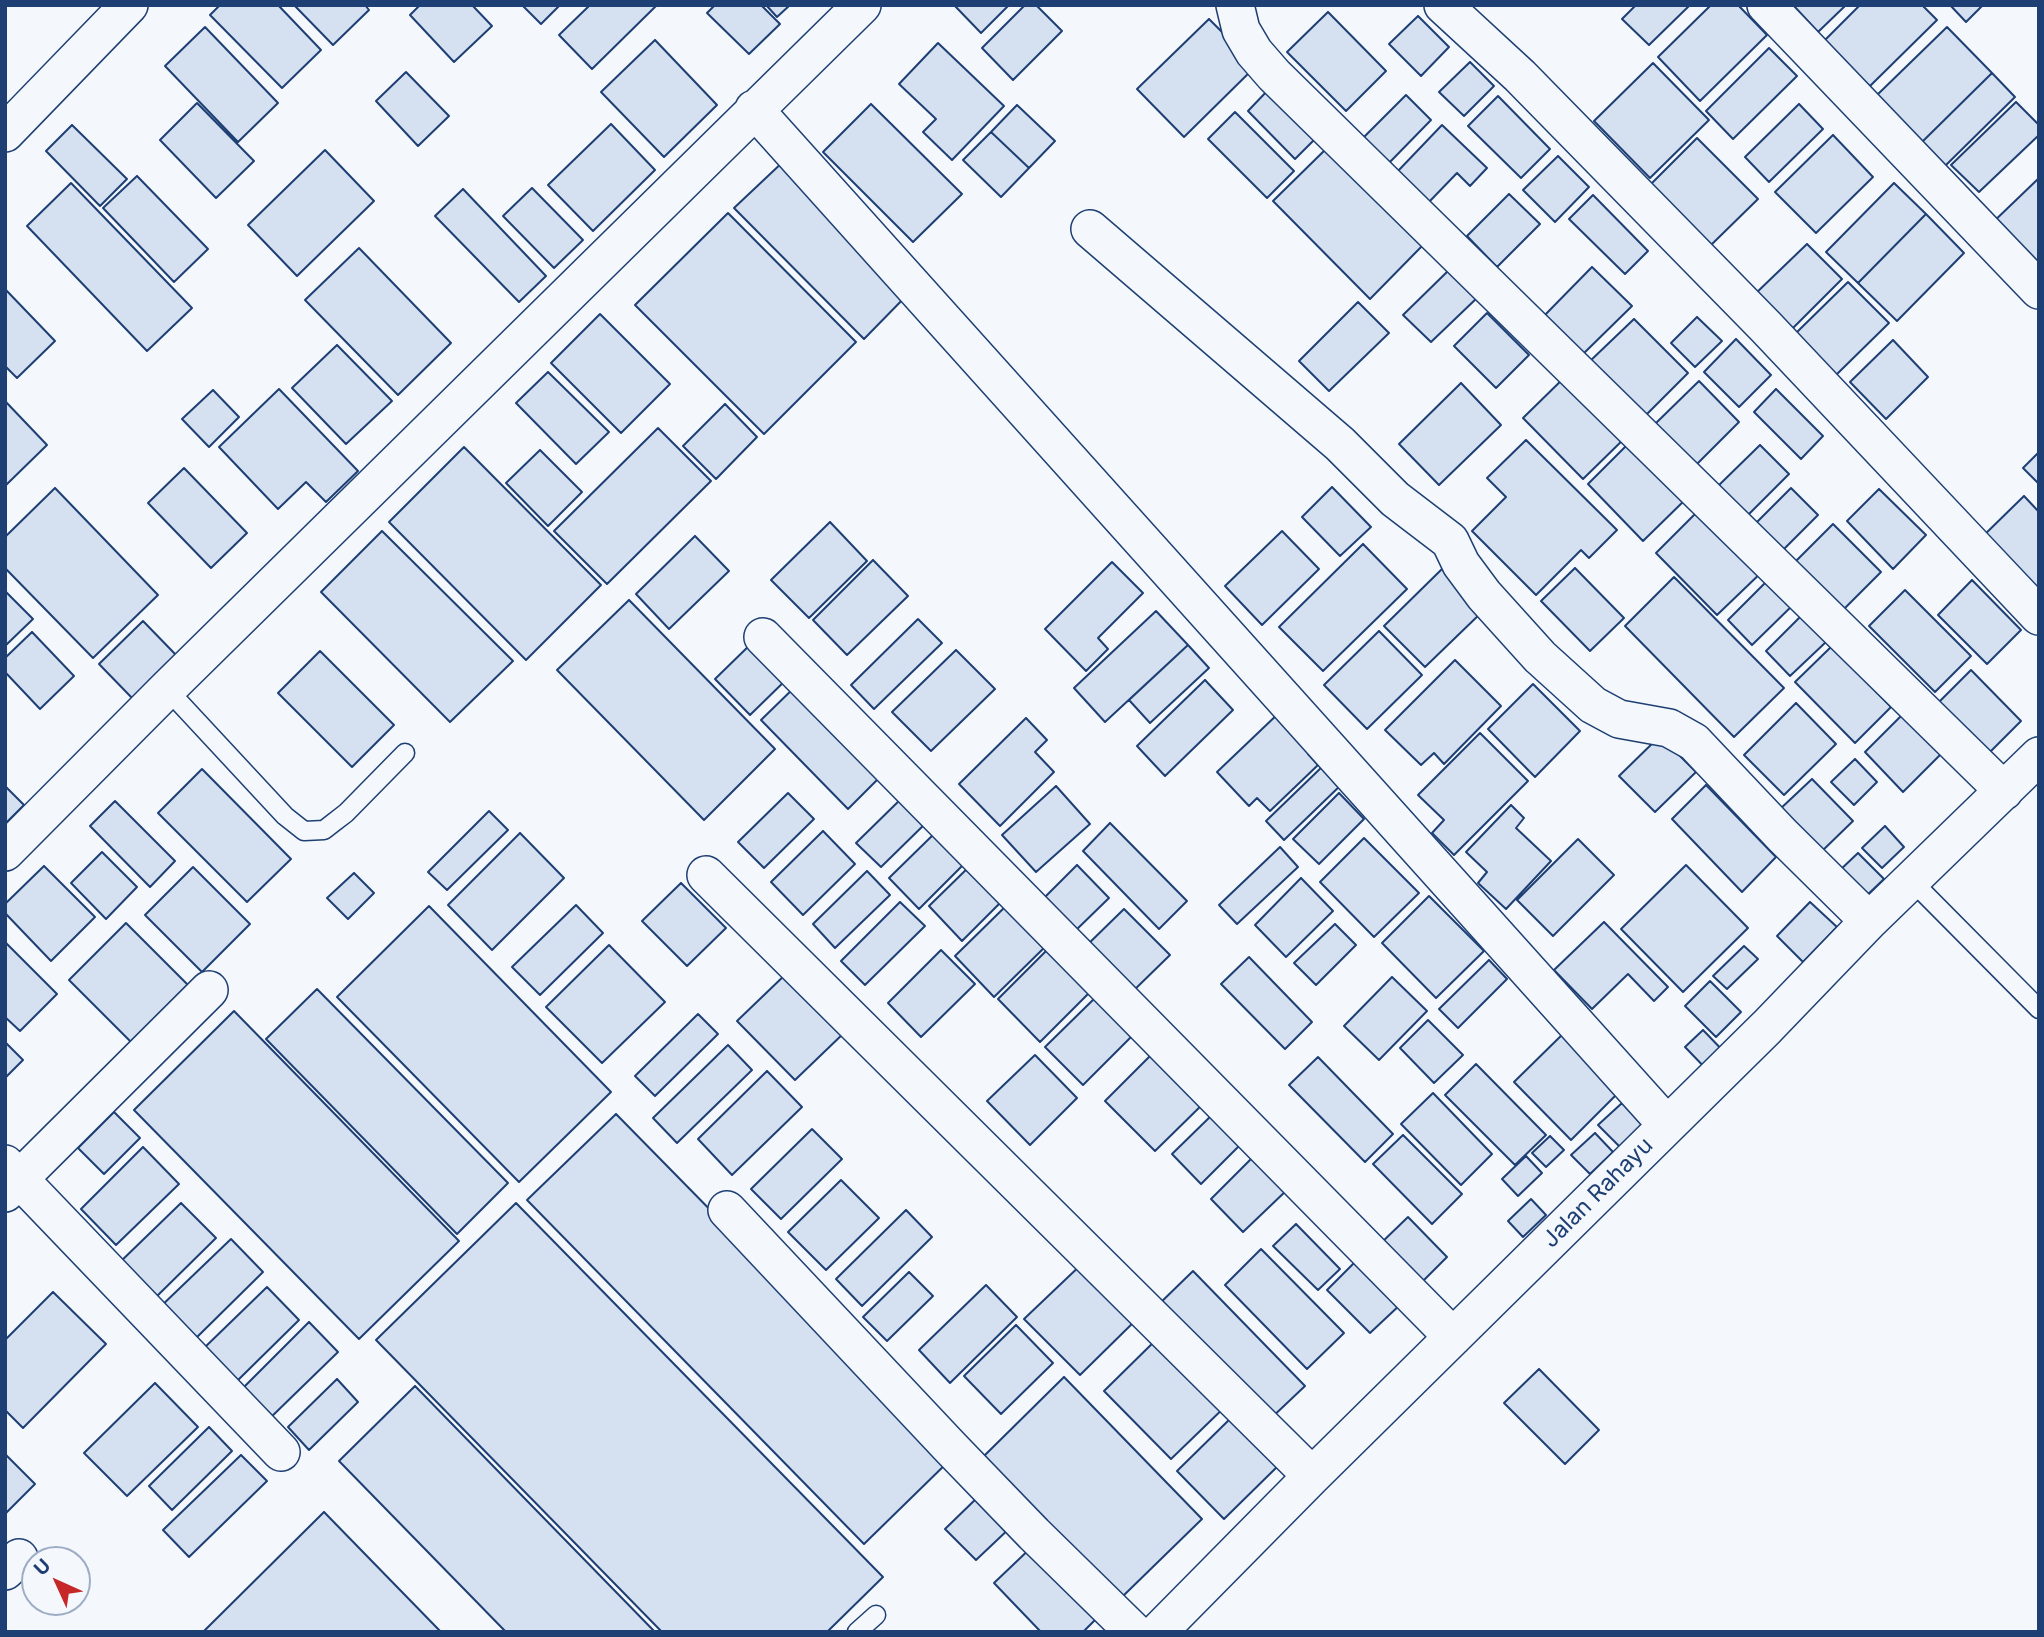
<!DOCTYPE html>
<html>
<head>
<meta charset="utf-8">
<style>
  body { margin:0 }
  #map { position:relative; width:2044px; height:1637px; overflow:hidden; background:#f4f7fb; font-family:Inter,sans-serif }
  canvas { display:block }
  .frame { position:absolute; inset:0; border:7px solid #1d3f73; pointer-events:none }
  .north { position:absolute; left:21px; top:1546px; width:70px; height:70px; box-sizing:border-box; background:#f4f7fb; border:2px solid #9eadc5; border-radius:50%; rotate:315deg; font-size:19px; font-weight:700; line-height:28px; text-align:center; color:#1d3f73 }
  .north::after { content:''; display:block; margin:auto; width:24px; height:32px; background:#c62828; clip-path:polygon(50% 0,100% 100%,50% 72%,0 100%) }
</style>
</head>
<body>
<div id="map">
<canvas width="2044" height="1637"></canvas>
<div class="frame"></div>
<div class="north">U</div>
</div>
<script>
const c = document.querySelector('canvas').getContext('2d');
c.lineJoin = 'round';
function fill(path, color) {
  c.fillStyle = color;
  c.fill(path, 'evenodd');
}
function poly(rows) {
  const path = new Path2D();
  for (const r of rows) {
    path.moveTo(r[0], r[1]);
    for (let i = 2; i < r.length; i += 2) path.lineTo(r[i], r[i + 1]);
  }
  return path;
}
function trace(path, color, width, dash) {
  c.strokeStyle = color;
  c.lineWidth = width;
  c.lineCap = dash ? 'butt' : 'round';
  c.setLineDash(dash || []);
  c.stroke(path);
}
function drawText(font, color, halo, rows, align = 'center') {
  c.font = font + ' Inter,sans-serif';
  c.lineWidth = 5;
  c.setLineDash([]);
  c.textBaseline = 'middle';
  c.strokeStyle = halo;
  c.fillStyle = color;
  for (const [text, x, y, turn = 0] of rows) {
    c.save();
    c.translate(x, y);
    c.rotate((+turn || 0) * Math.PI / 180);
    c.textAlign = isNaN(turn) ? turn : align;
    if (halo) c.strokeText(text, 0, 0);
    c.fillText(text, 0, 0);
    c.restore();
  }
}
const building = poly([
  [220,5,278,5,321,50,282,88,210,15,220,5],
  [294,5,365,5,369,10,333,45,294,5],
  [420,5,472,5,492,26,454,62,410,15,420,5],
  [522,5,560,5,541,24,522,5],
  [590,5,657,5,592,69,559,35,590,5],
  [715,5,761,5,780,24,749,54,707,13,715,5],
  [766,5,790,5,777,17,766,5],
  [954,5,1009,5,981,33,954,5],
  [1025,5,1036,5,1062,31,1013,80,982,48,1025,5],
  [1636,5,1690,5,1649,45,1622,19,1636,5],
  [1711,5,1738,5,1767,35,1700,101,1658,57,1711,5],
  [1793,5,1846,5,1818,32,1793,5],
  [1860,5,1922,5,1937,20,1869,87,1824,41,1860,5],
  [1950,5,1983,5,1966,22,1950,5],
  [1328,12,1386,71,1346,111,1287,52,1328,12],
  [1418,16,1449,47,1421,76,1389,44,1418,16],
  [1209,19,1256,66,1184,137,1137,89,1209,19],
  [205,27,278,103,238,142,165,66,205,27],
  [1947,27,1992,73,1921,143,1875,97,1947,27],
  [655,40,717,105,664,157,601,92,655,40],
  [938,43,1004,106,952,160,923,132,936,119,899,84,938,43],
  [1769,48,1797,76,1733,139,1706,111,1769,48],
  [1470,62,1494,86,1464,116,1439,92,1470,62],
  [1653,63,1709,120,1650,178,1594,121,1653,63],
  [406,72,449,116,418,146,376,101,406,72],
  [1992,73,2015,97,1944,167,1921,143,1992,73],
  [1269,89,1317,137,1295,159,1248,111,1269,89],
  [1406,95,1431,120,1388,164,1363,138,1406,95],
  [1498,96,1550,149,1521,178,1468,126,1498,96],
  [2016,102,2039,125,2039,135,1979,192,1951,165,2016,102],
  [197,103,254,161,216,198,160,140,197,103],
  [871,104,962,194,913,242,823,152,871,104],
  [1799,104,1823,129,1769,182,1745,157,1799,104],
  [1017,105,1055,141,1029,168,991,132,1017,105],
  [1235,112,1294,171,1267,198,1208,139,1235,112],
  [611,124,655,170,593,231,548,185,611,124],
  [72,125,127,179,100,206,46,151,72,125],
  [1442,125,1487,168,1470,186,1457,173,1429,202,1398,171,1442,125],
  [991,132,1029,168,1001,197,963,160,991,132],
  [1833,135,1873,177,1816,233,1775,192,1833,135],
  [1697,138,1758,199,1710,246,1650,185,1697,138],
  [1328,147,1424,244,1370,299,1273,201,1328,147],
  [325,150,374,201,297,276,248,225,325,150],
  [1558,156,1589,187,1555,222,1523,190,1558,156],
  [786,159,911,291,864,339,734,208,786,159],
  [137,176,208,249,174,282,103,208,137,176],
  [2039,178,2039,262,2031,270,1988,227,2039,178],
  [71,183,192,308,147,351,27,226,71,183],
  [1894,183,1926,214,1858,283,1826,252,1894,183],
  [532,188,583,240,554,268,503,216,532,188],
  [463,189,546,276,519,302,435,216,463,189],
  [1509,194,1540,224,1497,267,1467,236,1509,194],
  [1593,195,1648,251,1625,274,1569,219,1593,195],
  [728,213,856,342,764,434,635,305,728,213],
  [1926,214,1964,253,1897,321,1858,283,1926,214],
  [1807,244,1842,279,1789,332,1753,296,1807,244],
  [359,248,451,343,398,395,305,300,359,248],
  [1592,267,1632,306,1580,357,1541,319,1592,267],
  [1450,269,1478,297,1431,342,1403,315,1450,269],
  [1848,282,1889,323,1836,375,1795,334,1848,282],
  [5,289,55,341,17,378,5,366,5,289],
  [1358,302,1389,333,1329,391,1299,361,1358,302],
  [1487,313,1529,355,1496,388,1454,346,1487,313],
  [600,314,670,384,621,433,551,363,600,314],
  [1697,317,1722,341,1695,367,1671,343,1697,317],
  [1634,319,1688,373,1643,418,1588,363,1634,319],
  [1736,339,1771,375,1739,407,1704,372,1736,339],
  [1893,340,1928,377,1886,419,1850,382,1893,340],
  [337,345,392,401,346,444,292,388,337,345],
  [548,372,609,432,576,464,516,403,548,372],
  [1570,372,1630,433,1583,479,1523,418,1570,372],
  [1699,381,1739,422,1696,465,1655,424,1699,381],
  [1461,383,1501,425,1439,485,1399,444,1461,383],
  [279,389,358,471,326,502,306,482,278,509,219,447,279,389],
  [1776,389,1823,436,1801,459,1754,412,1776,389],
  [213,390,239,417,209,447,182,419,213,390],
  [5,401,47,445,5,486,5,401],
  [725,404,757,437,716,479,683,446,725,404],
  [658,428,711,481,607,584,554,531,658,428],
  [1633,439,1689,496,1643,541,1588,484,1633,439],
  [1526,440,1617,530,1589,558,1581,550,1536,595,1472,531,1506,497,1487,478,1526,440],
  [1760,445,1789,474,1745,518,1716,488,1760,445],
  [464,447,601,585,526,660,389,522,464,447],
  [540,450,582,492,548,526,506,483,540,450],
  [2039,452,2039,484,2023,468,2039,452],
  [184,468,247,533,211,568,148,503,184,468],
  [1332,487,1371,527,1340,556,1302,517,1332,487],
  [55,488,158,595,93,658,5,568,5,537,55,488],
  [1791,488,1818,515,1782,551,1755,524,1791,488],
  [1879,489,1926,535,1893,569,1847,521,1879,489],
  [2024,496,2039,512,2039,605,1977,542,2024,496],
  [1704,505,1766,568,1717,615,1656,553,1704,505],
  [830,522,867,561,809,618,771,580,830,522],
  [1833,524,1881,572,1842,611,1794,563,1833,524],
  [382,531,513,661,450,722,321,592,382,531],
  [1282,531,1319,569,1262,625,1225,586,1282,531],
  [695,536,729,571,669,629,636,594,695,536],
  [1363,544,1407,589,1323,671,1279,627,1363,544],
  [873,560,908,596,847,655,813,620,873,560],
  [1112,562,1143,593,1098,638,1108,649,1086,671,1045,629,1112,562],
  [1575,568,1624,618,1590,651,1541,601,1575,568],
  [1442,569,1483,611,1425,667,1384,626,1442,569],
  [1772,576,1797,601,1752,645,1728,620,1772,576],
  [1674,577,1784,688,1734,737,1625,626,1674,577],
  [1972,580,2021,630,1987,664,1938,615,1972,580],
  [1905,590,1971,656,1935,692,1869,626,1905,590],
  [5,591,33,619,5,646,5,591],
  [629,600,775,749,704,820,557,670,629,600],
  [1156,611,1188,645,1105,722,1074,688,1156,611],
  [1802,615,1827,641,1790,676,1766,651,1802,615],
  [918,619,942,643,874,709,851,685,918,619],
  [143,621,177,656,133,699,99,664,143,621],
  [1379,631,1422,675,1367,729,1324,685,1379,631],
  [32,632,74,676,40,709,5,672,5,658,32,632],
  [756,639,791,675,750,715,715,679,756,639],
  [1188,645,1209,668,1150,723,1129,700,1188,645],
  [1832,646,1891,707,1855,743,1795,682,1832,646],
  [956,650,995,689,931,751,892,712,956,650],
  [320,651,394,725,352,767,278,693,320,651],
  [1455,660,1501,706,1444,764,1434,753,1421,765,1385,730,1455,660],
  [1971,670,2021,721,1983,759,1932,709,1971,670],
  [1205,680,1233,710,1165,776,1137,746,1205,680],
  [800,682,887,770,848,809,761,720,800,682],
  [1533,684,1580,731,1535,777,1488,729,1533,684],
  [1796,703,1836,744,1784,795,1744,755,1796,703],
  [1282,710,1316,746,1308,754,1318,765,1270,811,1257,798,1249,806,1217,772,1282,710],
  [1903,714,1941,754,1903,792,1865,752,1903,714],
  [1026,718,1047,740,1035,752,1054,772,1000,826,959,784,1026,718],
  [1480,733,1528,781,1454,855,1432,833,1444,820,1418,795,1480,733],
  [1660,736,1696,772,1655,812,1619,776,1660,736],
  [1855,759,1877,782,1854,805,1831,782,1855,759],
  [1325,764,1343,783,1284,840,1266,821,1325,764],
  [202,769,291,859,247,902,158,813,202,769],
  [1812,779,1853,821,1819,854,1778,811,1812,779],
  [1706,785,1776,857,1742,892,1672,819,1706,785],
  [5,786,24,805,5,824,5,786],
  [1056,786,1090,824,1036,872,1002,835,1056,786],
  [788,793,814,819,764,868,738,842,788,793],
  [1339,793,1364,819,1319,864,1293,839,1339,793],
  [905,795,929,820,881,867,856,843,905,795],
  [115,801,175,861,150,887,90,826,115,801],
  [1511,805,1524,818,1516,828,1551,861,1506,909,1478,883,1487,872,1466,852,1511,805],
  [489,811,508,830,447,890,428,872,489,811],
  [1110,823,1187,901,1159,929,1083,851,1110,823],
  [1885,826,1904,847,1882,868,1862,848,1885,826],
  [823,831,855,864,803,915,771,882,823,831],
  [937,831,966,862,919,909,889,878,937,831],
  [520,833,564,878,492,950,448,905,520,833],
  [1364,838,1419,893,1374,937,1320,882,1364,838],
  [1578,839,1614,875,1553,936,1517,900,1578,839],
  [1280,847,1298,867,1237,924,1219,905,1280,847],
  [102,852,137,887,106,919,71,883,102,852],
  [1858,853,1884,879,1863,899,1838,872,1858,853],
  [974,862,1007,896,962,941,929,906,974,862],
  [1077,865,1109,898,1073,933,1041,901,1077,865],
  [1686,865,1748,928,1683,992,1621,929,1686,865],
  [44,866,95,917,51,961,5,913,5,904,44,866],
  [193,867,250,924,202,972,145,915,193,867],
  [867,871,890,895,835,948,813,924,867,871],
  [354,873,374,893,348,919,327,898,354,873],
  [1301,878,1333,911,1286,957,1255,925,1301,878],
  [681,883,726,928,687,966,642,921,681,883],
  [1429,896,1484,951,1436,998,1382,943,1429,896],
  [900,902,925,926,865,985,841,961,900,902],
  [1810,902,1837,927,1803,962,1777,936,1810,902],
  [1009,903,1049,943,994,997,955,956,1009,903],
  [576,905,603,933,540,995,512,967,576,905],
  [429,906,611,1092,519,1182,337,997,429,906],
  [1124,909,1170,955,1128,996,1082,950,1124,909],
  [1604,922,1668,987,1654,1001,1628,974,1592,1009,1554,970,1604,922],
  [126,923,188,985,131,1042,69,980,126,923],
  [1335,924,1356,945,1316,985,1294,963,1335,924],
  [5,942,57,994,20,1031,5,1017,5,942],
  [609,945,665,1002,602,1063,546,1007,609,945],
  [1051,946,1093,989,1040,1042,998,999,1051,946],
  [1744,946,1758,959,1727,989,1713,976,1744,946],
  [941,950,975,984,921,1037,888,1003,941,950],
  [1249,957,1312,1022,1285,1049,1221,984,1249,957],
  [1489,960,1507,979,1458,1028,1439,1009,1489,960],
  [788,972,846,1031,795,1080,737,1021,788,972],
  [1392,977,1427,1011,1379,1060,1344,1026,1392,977],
  [1710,981,1741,1012,1716,1037,1685,1006,1710,981],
  [317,989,508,1183,457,1234,266,1039,317,989],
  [1097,996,1134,1034,1083,1085,1045,1047,1097,996],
  [234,1011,459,1241,359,1339,134,1110,234,1011],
  [698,1014,718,1034,655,1096,635,1076,698,1014],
  [1428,1020,1463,1055,1434,1083,1400,1048,1428,1020],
  [1570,1027,1627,1084,1571,1140,1514,1082,1570,1027],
  [1703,1030,1729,1057,1711,1074,1685,1047,1703,1030],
  [5,1042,23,1060,5,1078,5,1042],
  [728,1045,752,1070,677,1143,653,1118,728,1045],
  [1159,1047,1209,1098,1155,1151,1105,1101,1159,1047],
  [1035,1055,1077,1098,1030,1145,987,1101,1035,1055],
  [1318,1057,1393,1134,1365,1162,1289,1085,1318,1057],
  [1476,1064,1546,1135,1515,1165,1445,1095,1476,1064],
  [767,1071,802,1107,732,1175,698,1139,767,1071],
  [1433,1093,1492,1154,1461,1185,1401,1124,1433,1093],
  [1622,1103,1647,1130,1624,1151,1598,1125,1622,1103],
  [114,1112,140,1138,104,1174,78,1148,114,1112],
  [1215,1112,1244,1141,1201,1184,1172,1154,1215,1112],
  [616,1114,953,1457,864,1544,527,1200,616,1114],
  [812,1129,842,1159,781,1219,751,1189,812,1129],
  [1595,1133,1613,1152,1590,1174,1571,1155,1595,1133],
  [1403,1135,1462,1194,1432,1224,1373,1164,1403,1135],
  [1550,1136,1564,1150,1546,1167,1532,1153,1550,1136],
  [143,1147,179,1184,116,1245,81,1209,143,1147],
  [1256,1154,1289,1188,1243,1232,1211,1199,1256,1154],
  [1526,1156,1542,1173,1518,1196,1502,1179,1526,1156],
  [841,1180,879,1218,826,1270,788,1232,841,1180],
  [1531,1199,1546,1215,1523,1237,1508,1221,1531,1199],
  [181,1203,216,1238,152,1301,117,1265,181,1203],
  [516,1203,883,1577,827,1632,662,1632,376,1340,516,1203],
  [906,1210,932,1237,862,1306,836,1279,906,1210],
  [1408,1217,1447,1257,1419,1285,1379,1245,1408,1217],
  [1296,1224,1340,1269,1318,1290,1273,1246,1296,1224],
  [231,1239,263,1272,190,1344,157,1310,231,1239],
  [1261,1249,1344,1333,1307,1369,1225,1285,1261,1249],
  [1358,1259,1402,1303,1370,1333,1327,1290,1358,1259],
  [1086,1260,1140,1316,1080,1375,1024,1319,1086,1260],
  [1193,1271,1305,1386,1267,1422,1155,1308,1193,1271],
  [909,1272,933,1296,887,1341,863,1317,909,1272],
  [986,1285,1017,1317,950,1383,919,1350,986,1285],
  [267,1287,299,1320,234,1384,202,1350,267,1287],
  [53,1292,106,1344,23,1428,5,1410,5,1340,53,1292],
  [309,1322,338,1352,266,1422,238,1393,309,1322],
  [1016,1325,1053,1363,1001,1414,964,1376,1016,1325],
  [1165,1331,1232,1400,1171,1459,1104,1391,1165,1331],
  [1539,1369,1599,1430,1565,1464,1504,1403,1539,1369],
  [1064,1377,1202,1519,1121,1598,983,1457,1064,1377],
  [337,1379,358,1402,309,1450,288,1427,337,1379],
  [155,1383,198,1427,127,1496,84,1453,155,1383],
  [415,1386,655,1632,506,1632,339,1461,415,1386],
  [1234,1415,1281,1463,1224,1519,1177,1471,1234,1415],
  [209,1427,232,1451,172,1510,149,1486,209,1427],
  [5,1454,35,1484,5,1514,5,1454],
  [241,1455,267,1481,189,1557,163,1530,241,1455],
  [981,1494,1013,1525,976,1560,945,1529,981,1494],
  [324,1512,441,1632,203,1632,324,1512],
  [1037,1542,1100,1615,1083,1632,1041,1632,994,1583,1037,1542]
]);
fill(building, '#d5e0f0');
trace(building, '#1d3f73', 2);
const lane = poly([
  [167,689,285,816,304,831,324,830,333,823,346,813,405,753],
  [1912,881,2039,1009],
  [857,1632,876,1615]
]);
const street = poly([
  [1235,5,1241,30,1254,52,1274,75,2004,791],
  [1443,5,1520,76,1766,327,2039,616],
  [1766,5,2039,290],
  [754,109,1667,1125],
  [5,133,129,5],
  [1090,229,1340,444,1395,499,1450,541,1461,564,1484,595,1540,657,1593,705,1619,719,1669,728,1694,742,1782,835,1869,921],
  [763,637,1453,1337],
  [5,852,167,689,862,5],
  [706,875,1312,1476],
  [5,1164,281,1452],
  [5,1193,209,990],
  [727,1210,950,1447,1034,1534,1134,1632],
  [5,1571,19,1558],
  [1158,1632,1312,1476,1767,1027,1869,921,2039,756]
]);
trace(lane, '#1d3f73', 21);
trace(street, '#1d3f73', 40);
trace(lane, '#f4f7fb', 18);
trace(street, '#f4f7fb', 37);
drawText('23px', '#1d3f73', '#f4f7fb', [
  ["Jalan Rahayu",1598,1193,-45]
]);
</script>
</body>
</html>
